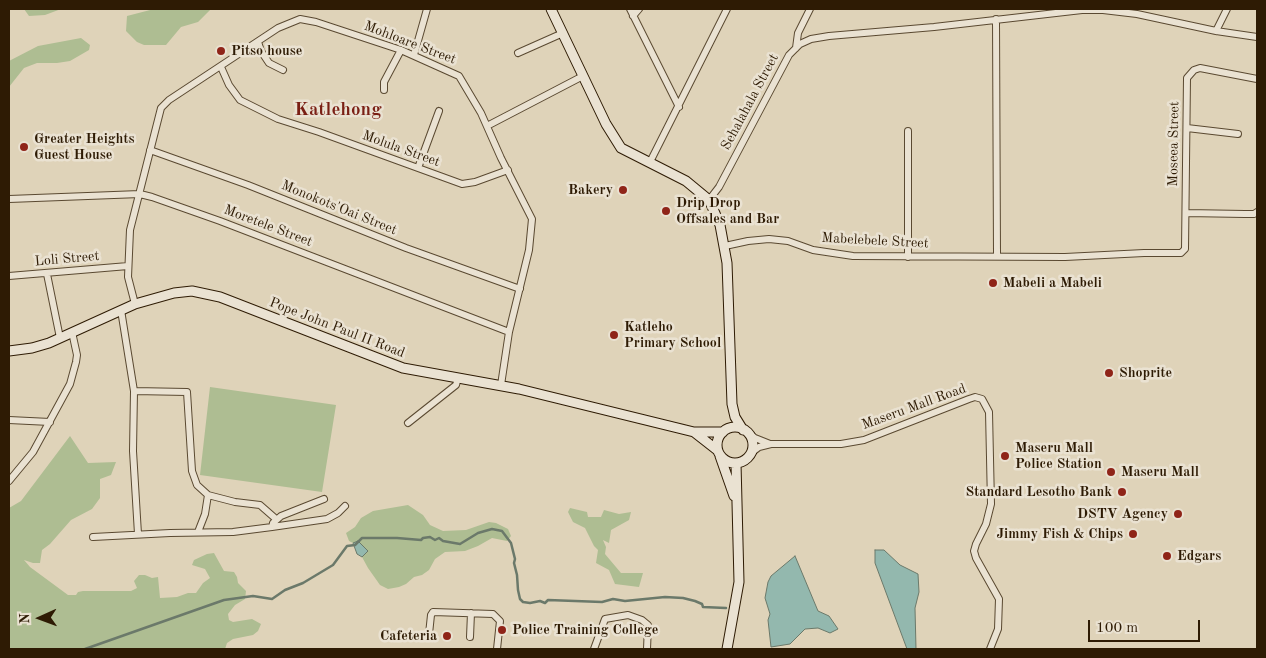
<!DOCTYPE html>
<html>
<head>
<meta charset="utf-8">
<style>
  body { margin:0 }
  #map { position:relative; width:1266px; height:658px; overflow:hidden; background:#dfd3b9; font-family:"Old Standard TT",serif }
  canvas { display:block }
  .frame { position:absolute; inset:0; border:10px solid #2e1b04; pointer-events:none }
  .north { position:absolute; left:15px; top:593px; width:50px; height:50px; -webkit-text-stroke:4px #eae2d2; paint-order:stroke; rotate:268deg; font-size:14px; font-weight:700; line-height:20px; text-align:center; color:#2e1b04 }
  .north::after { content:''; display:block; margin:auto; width:18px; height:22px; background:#2e1b04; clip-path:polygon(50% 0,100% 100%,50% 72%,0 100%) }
  .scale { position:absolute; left:1088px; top:620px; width:112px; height:22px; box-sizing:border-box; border:2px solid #2e1b04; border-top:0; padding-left:6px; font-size:15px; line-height:18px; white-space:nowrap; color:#2e1b04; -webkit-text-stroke:4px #eae2d2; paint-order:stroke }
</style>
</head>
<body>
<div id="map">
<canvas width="1266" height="658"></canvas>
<div class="frame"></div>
<div class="north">N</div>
<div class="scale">100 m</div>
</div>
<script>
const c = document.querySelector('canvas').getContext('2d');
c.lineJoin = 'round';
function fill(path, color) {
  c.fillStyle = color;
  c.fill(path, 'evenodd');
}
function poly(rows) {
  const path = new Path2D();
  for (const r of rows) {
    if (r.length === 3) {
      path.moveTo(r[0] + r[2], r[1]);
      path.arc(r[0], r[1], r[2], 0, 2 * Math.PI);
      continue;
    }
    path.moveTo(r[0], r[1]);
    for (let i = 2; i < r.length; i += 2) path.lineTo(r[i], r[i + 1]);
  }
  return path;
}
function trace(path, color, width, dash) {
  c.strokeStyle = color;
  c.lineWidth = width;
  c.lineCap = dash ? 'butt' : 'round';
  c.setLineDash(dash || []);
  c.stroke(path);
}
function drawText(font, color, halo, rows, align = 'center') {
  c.font = font + ' "Old Standard TT",serif';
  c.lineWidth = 5;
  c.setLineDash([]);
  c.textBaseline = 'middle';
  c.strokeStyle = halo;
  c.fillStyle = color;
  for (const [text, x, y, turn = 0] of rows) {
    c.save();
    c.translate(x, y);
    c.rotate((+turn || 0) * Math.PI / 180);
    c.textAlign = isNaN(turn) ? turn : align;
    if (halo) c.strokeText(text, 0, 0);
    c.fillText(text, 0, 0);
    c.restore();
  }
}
fill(poly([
  [24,9,61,9,45,15,29,16],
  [154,9,211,9,198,22,181,27,166,45,144,45,137,42,126,31,127,16],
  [81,38,90,45,89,50,70,61,57,63,37,63,24,68,9,87,9,61,38,46],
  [210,387,336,405,322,492,200,475],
  [70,436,88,463,116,462,111,475,100,479,100,498,92,509,71,520,50,544,42,550,40,563,33,563,24,560,30,567,68,595,76,595,78,592,83,591,131,591,137,588,134,581,139,575,145,575,152,578,158,577,160,598,177,597,188,593,196,593,203,583,210,578,205,569,192,565,194,560,207,554,214,553,224,571,234,572,237,577,238,583,246,591,245,599,235,605,228,614,229,620,233,622,252,619,261,624,258,631,253,635,233,639,227,643,225,649,9,649,9,508,21,501],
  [408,505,423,515,430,525,443,531,466,530,489,522,496,523,508,529,511,536,507,541,492,538,478,546,465,551,445,552,435,559,429,570,422,575,414,577,406,584,399,587,388,589,380,585,368,568,362,557,367,551,358,541,353,543,349,541,346,533,355,527,361,518,373,511],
  [570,508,587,512,588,517,601,517,604,510,619,514,631,512,629,520,611,530,609,543,603,540,606,547,605,554,621,573,643,573,639,587,615,584,609,570,596,563,598,550,594,546,585,528,573,522,568,512]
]), '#aebd92');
const water = poly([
  [358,541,368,551,362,557,357,554,353,543,358,541],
  [875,550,884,550,900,565,918,574,919,592,915,608,916,649,907,649,875,563,875,550],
  [795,556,818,611,829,616,838,629,830,633,818,628,805,629,790,644,771,647,768,620,770,614,765,598,768,582,771,576,795,556]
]);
fill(water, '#93b8ae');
trace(water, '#6b796a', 1);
trace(poly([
  [85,649,224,600,253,596,272,599,285,590,303,583,333,565,347,546,355,545,362,538,397,538,421,540,423,538,430,537,435,540,439,538,443,541,460,544,478,533,492,529,502,531,511,543,515,559,514,563,517,575,518,590,520,599,523,602,530,603,540,601,545,603,548,600,602,602,613,599,625,601,665,597,683,598,695,601,702,604,703,607,726,608]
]), '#6b796a', 2.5);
const street = poly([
  [630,9,679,107],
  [633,16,639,9],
  [996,19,997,255],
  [1216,31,1227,9],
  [258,42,261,51,269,63,283,70],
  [796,48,798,33,810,9],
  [518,53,563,33],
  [414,55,427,9],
  [221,67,229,85,240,100,278,119,319,132,462,184,475,182,508,170],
  [384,90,384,82,401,50],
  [487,126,583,76],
  [1187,128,1238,134],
  [150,150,248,185,406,248,520,289],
  [650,162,727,9],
  [418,168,439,111],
  [9,199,140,194,152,197,220,221,509,332],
  [709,200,719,187,789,55,800,44,811,39,829,36,934,27,1082,10,1103,10,1137,14,1216,31,1257,37],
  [1186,213,1245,214,1254,214,1257,212],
  [725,246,748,241,769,239,788,241,813,250,853,256,1065,257,1144,253,1181,253,1185,249,1187,78,1194,70,1200,68,1257,79],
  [908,257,908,131],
  [47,274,60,338],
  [9,276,128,266],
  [135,304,128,277,130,230,161,108,169,100,278,28,300,19,316,22,401,50,459,76,481,113,501,158,532,219,529,250,509,332,501,385],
  [121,310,134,391,133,451,138,534],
  [134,391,187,392,192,471,197,485,208,495,235,502,260,505,276,519],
  [9,420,50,422],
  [408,423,456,385,458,378],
  [748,433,755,438,770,444],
  [750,454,759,447,771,444,841,444,864,440,969,399,975,397,982,399,989,412,991,504,986,524,976,544,974,551,976,558,999,599,998,629,990,649],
  [9,481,33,452,70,384,76,362,77,355,72,332],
  [272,527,273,523,281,516,324,499],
  [198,532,205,514,208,495],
  [93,537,170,533,233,532,272,527,327,519,338,513,345,506],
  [429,634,431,615,433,612,493,614,500,621,497,649],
  [470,637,471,613],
  [594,649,605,619,628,615,642,620,648,625,647,649]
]);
const secondary = poly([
  [551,9,606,124,621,148,686,181,709,200,714,211,720,225,727,263,732,404,735,417,743,430],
  [9,351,32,348,49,343,135,304,174,293,192,291,220,297,403,368,519,389,694,432,723,432],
  [735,445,18],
  [694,432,717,450],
  [720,456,734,496],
  [727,649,739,582,736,463]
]);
trace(street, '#5a4931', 8);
trace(secondary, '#2e1b04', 11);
trace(street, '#eae2d2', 6);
trace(secondary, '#eae2d2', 9);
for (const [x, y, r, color] of [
  [221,51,5,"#8f2418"],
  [24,147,5,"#8f2418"],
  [623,190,5,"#8f2418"],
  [666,211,5,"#8f2418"],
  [993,283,5,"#8f2418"],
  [614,335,5,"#8f2418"],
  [1109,373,5,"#8f2418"],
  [1005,456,5,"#8f2418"],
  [1111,472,5,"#8f2418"],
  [1122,492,5,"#8f2418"],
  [1178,514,5,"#8f2418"],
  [1133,534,5,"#8f2418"],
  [1167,556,5,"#8f2418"],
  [502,630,5,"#8f2418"],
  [447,636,5,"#8f2418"]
]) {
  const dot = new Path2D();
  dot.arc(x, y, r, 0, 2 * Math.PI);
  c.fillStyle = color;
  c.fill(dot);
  trace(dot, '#eae2d2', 2);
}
drawText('14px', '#2e1b04', '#eae2d2', [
  ["Mohloare Street",410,43,21],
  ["Sehalahala Street",750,102,-62],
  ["Moseea Street",1174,144,-89],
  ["Molula Street",401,149,20],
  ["Monokots'Oai Street",339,208,22],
  ["Moretele Street",268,226,21],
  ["Mabelebele Street",875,241,3],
  ["Loli Street",67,259,-5],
  ["Pope John Paul II Road",337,328,21],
  ["Maseru Mall Road",914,407,-20]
]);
drawText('bold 14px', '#2e1b04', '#eae2d2', [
  ["Pitso house",231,51],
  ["Greater Heights",34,139],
  ["Guest House",34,155],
  ["Bakery",613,190,"right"],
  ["Drip Drop",676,203],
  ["Offsales and Bar",676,219],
  ["Mabeli a Mabeli",1003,283],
  ["Katleho",624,327],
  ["Primary School",624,343],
  ["Shoprite",1119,373],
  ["Maseru Mall",1015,448],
  ["Police Station",1015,464],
  ["Maseru Mall",1121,472],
  ["Standard Lesotho Bank",1112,492,"right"],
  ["DSTV Agency",1168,514,"right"],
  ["Jimmy Fish & Chips",1123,534,"right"],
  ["Edgars",1177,556],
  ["Police Training College",512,630],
  ["Cafeteria",437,636,"right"]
], 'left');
drawText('bold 19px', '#7a1f14', '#eae2d2', [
  ["Katlehong",338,110]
]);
</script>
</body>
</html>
